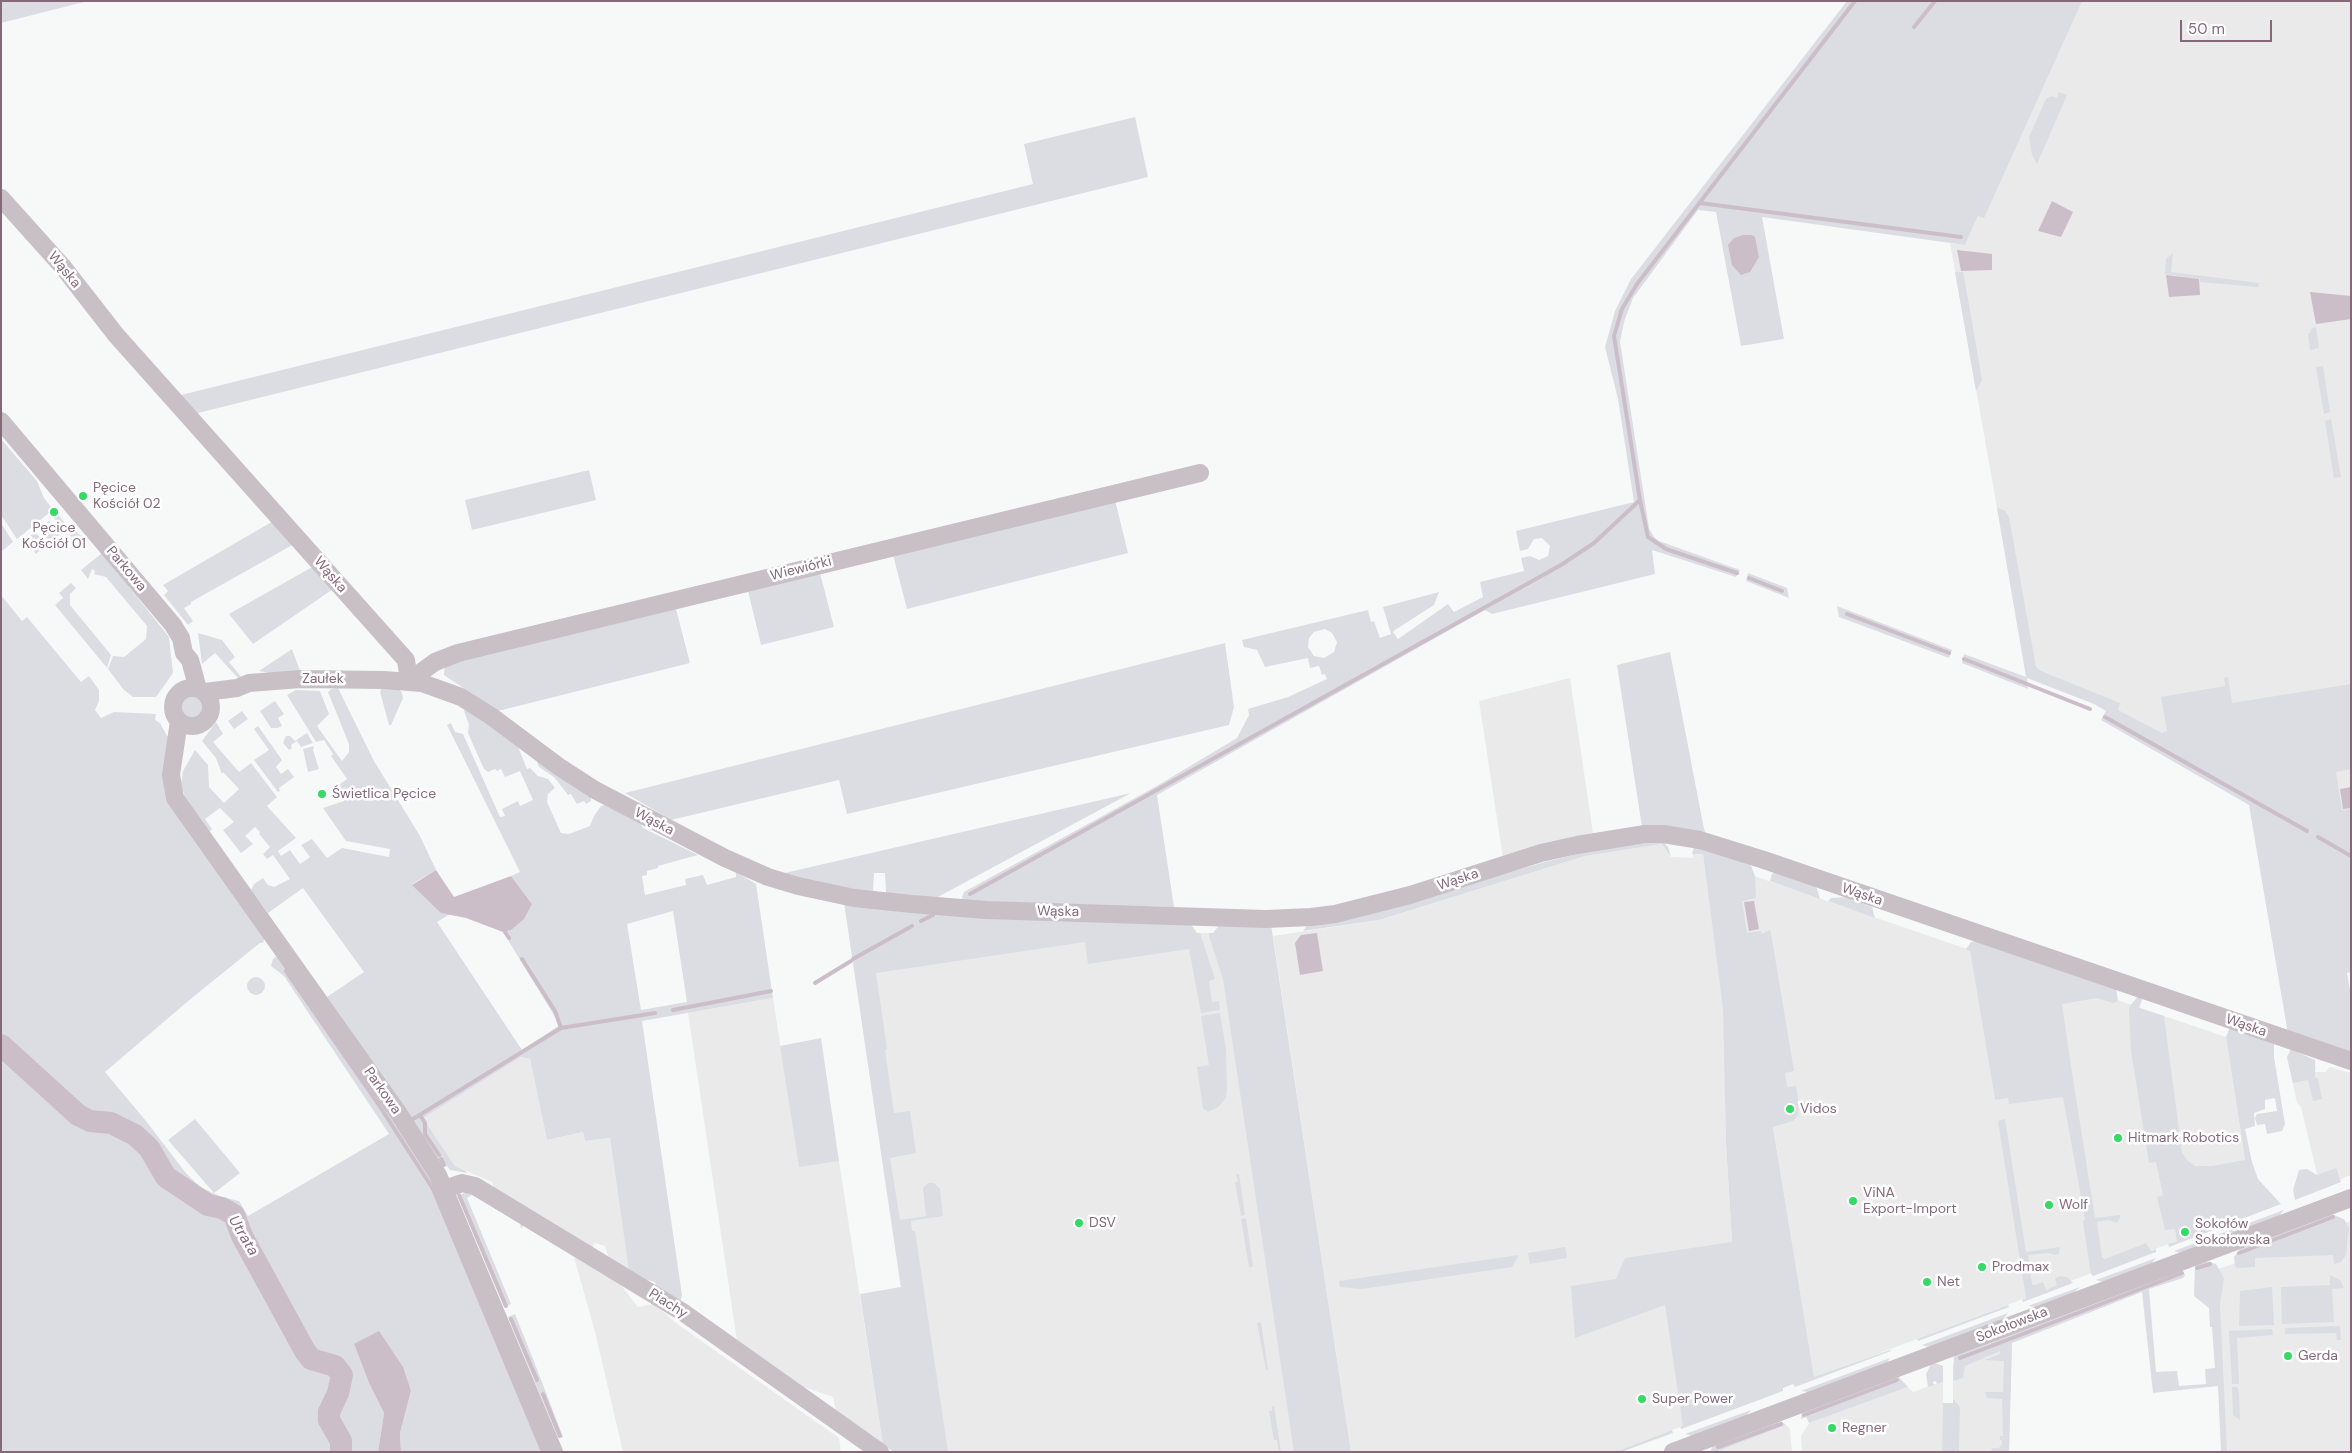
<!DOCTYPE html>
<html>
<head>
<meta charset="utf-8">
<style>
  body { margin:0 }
  #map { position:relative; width:2352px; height:1453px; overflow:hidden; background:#f7f9f9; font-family:"DM Sans",sans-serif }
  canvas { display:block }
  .frame { position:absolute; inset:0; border:2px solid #866978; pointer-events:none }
  .scale { position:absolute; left:2180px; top:20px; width:92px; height:22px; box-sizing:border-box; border:2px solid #866978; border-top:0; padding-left:6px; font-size:15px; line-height:18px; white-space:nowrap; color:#866978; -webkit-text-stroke:4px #fff; paint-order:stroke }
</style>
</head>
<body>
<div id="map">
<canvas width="2352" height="1453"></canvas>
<div class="frame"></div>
<div class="scale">50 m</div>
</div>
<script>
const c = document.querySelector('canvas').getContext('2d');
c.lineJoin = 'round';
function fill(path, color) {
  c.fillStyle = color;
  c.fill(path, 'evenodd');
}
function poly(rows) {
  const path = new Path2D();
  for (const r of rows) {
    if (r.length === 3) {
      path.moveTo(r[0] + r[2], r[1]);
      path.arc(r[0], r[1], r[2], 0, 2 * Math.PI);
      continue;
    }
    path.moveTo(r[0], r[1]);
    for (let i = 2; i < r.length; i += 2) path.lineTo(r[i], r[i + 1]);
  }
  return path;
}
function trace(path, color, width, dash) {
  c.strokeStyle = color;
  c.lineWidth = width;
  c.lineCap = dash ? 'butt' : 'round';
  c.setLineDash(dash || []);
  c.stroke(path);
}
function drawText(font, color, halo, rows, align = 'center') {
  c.font = font + ' "DM Sans",sans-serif';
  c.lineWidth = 5;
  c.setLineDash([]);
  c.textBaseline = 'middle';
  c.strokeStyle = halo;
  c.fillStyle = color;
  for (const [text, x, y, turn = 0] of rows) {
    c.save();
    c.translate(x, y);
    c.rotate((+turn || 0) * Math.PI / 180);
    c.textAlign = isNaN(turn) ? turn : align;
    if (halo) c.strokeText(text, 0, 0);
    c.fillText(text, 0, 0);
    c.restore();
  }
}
fill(poly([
  [2075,1,2351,1,2351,850,2092,700,2026,671,1950,243,1965,245],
  [1570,678,1593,833,1568,838,1503,858,1479,701],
  [1662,844,1671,857,1693,858,1693,854,1703,854,1724,1013,1726,1143,1732,1242,1772,1395,1681,1429,1680,1427,1615,1452,1351,1452,1273,936,1379,920,1585,856],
  [1731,868,1970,950,1995,1100,2050,977,2226,1037,2253,1212,1814,1378],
  [844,902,1189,922,1197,933,1213,933,1221,923,1300,1452,925,1452],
  [773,998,799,1166,839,1161,883,1445,836,1411,833,1397,798,1385,737,1341,688,1013],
  [521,1057,530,1059,547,1140,583,1132,585,1141,610,1138,630,1275,611,1264,605,1246,594,1243,593,1248,495,1190,492,1182,455,1166,423,1118],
  [2287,1057,2316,1067,2315,1072,2326,1072,2329,1067,2351,1073,2351,1175,2320,1187,2301,1107,2297,1103],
  [2351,1221,2351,1452,2224,1452,2216,1270],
  [574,1257,620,1284,638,1307,654,1304,676,1323,839,1438,841,1452,623,1452,595,1332],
  [2012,1343,2009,1452,1953,1452,1953,1364],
  [1943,1381,1942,1452,1802,1452,1801,1436,1809,1423,1908,1387,1913,1392],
  [1786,1425,1790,1429,1792,1452,1716,1452]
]), '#eaeaeb');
fill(poly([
  [1,1,88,1,1,23],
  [1847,1,2082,1,1984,218,1978,216,1965,245,1762,217,1784,339,1741,346,1716,212,1698,210,1633,298,1624,322,1620,342,1649,528,1654,537,1659,541,1740,570,1736,577,1652,550,1655,574,1492,614,1485,610,1157,795,1174,907,969,904,963,902,962,897,964,892,1155,787,1237,738,1249,715,1248,709,1288,697,1327,679,1325,674,1322,675,1319,666,1310,668,1308,658,1265,667,1257,650,1244,647,1242,640,1368,610,1371,622,1374,621,1380,638,1391,634,1383,607,1439,592,1434,605,1395,630,1393,632,1398,639,1448,604,1454,612,1483,597,1480,582,1524,571,1521,558,1530,556,1539,560,1548,556,1550,546,1542,538,1534,539,1528,549,1520,551,1516,531,1634,502,1618,399,1605,347,1615,311,1631,279],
  [1325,629,1332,633,1337,642,1334,652,1324,658,1314,656,1308,647,1309,638,1314,632],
  [2059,92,2067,95,2037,164,2032,155,2029,137,2046,99,2051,96,2057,98],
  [1135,117,1148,177,194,414,177,396,1033,184,1024,144],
  [2173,253,2171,272,2259,283,2258,287,2200,282,2200,279,2165,274,2166,259],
  [1955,272,1963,272,1969,305,1982,380,1976,391],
  [2316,327,2319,348,2310,350,2308,333,2310,333,2312,328],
  [2323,366,2330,412,2324,414,2316,367],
  [2331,419,2341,477,2334,478,2325,421],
  [1,439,37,481,44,498,52,508,50,510,55,517,58,515,66,524,88,541,83,549,49,513,17,539,1,515],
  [589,470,596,500,472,530,465,500],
  [1115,500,1128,553,907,609,893,555],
  [1997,508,2004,510,2009,517,2036,667,2041,671,2120,703,2118,710,2162,733,2167,731,2161,697,2225,686,2224,678,2228,677,2232,703,2351,684,2351,769,2336,772,2342,810,2351,809,2351,972,2347,973,2351,996,2351,1056,2288,1034,2249,805,2101,720,2106,711,2094,704,2027,678,2028,689,1962,663,1964,654,2026,677],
  [275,520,296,543,191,602,191,604,184,608,193,621,188,625,164,595,168,591,163,585],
  [49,521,61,534,50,541,38,529],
  [1,523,13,542,1,552],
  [35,532,46,544,36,554,25,540],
  [102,553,169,637,173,673,156,697,133,697,124,690,108,669,113,656,124,657,146,639,147,626,106,577,94,574,95,571,92,569,88,579,81,570],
  [314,566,336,587,253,644,229,614],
  [820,573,834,627,761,645,748,591],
  [1748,573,1787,588,1789,598,1746,581],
  [71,583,76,588,70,594,70,605,111,655,107,668,55,605,63,598,59,593],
  [1,595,22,621,27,617,81,682,89,676,99,690,99,701,95,710,101,718,114,712,156,714,155,720,160,723,167,736,171,737,165,771,265,936,263,943,260,943,193,997,105,1072,146,1121,185,1172,200,1187,222,1197,239,1201,248,1216,389,1134,284,976,271,966,273,959,278,955,393,1118,427,1170,548,1452,401,1452,400,1433,411,1391,354,1344,369,1383,384,1413,378,1452,1,1452],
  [1837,606,1952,650,1949,658,1839,617],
  [676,609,690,663,498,711,444,675,445,665],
  [198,633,222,640,235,657,229,662,243,679,237,677,215,653,202,664],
  [1225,643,1234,707,1229,725,847,814,839,780,671,820,625,793],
  [292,649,300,671,270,673,259,671],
  [1670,652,1704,829,1705,832,1642,827,1617,665],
  [382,687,399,689,402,693,403,698,391,725,389,725,380,692],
  [338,688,374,761,420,836,436,870,412,884,450,914,437,922,522,1050,560,1025,503,932,511,930,532,904,511,876,520,872,447,725,451,723,455,732,463,734,500,817,505,816,502,809,518,801,520,806,533,800,520,771,505,777,501,769,497,771,495,769,488,772,484,769,468,733,469,725,464,711,466,709,517,744,527,769,530,768,538,776,548,779,555,788,548,794,547,802,561,833,569,834,590,826,594,816,601,806,605,805,641,824,643,828,698,855,658,866,658,868,647,871,647,875,642,876,645,895,686,885,685,879,703,875,707,885,736,877,736,872,756,884,773,998,642,1021,682,1295,680,1303,657,1290,655,1282,643,1279,629,1271,610,1138,585,1141,583,1132,547,1140,530,1059,521,1057,423,1118,455,1166,466,1171,467,1173,450,1170,442,1160,439,1161,411,1117,327,997,364,972,303,888,268,913,251,890,254,884,263,878,268,885,274,887,290,879,273,855,267,859,263,854,270,847,259,834,260,832,255,827,245,836,253,844,241,853,223,830,234,822,220,808,205,819,212,829,210,831,212,835,185,797,181,784,183,771,195,750,208,765,209,787,224,803,239,789,223,772,222,774,216,758,202,741,216,722,223,734,213,742,239,772,251,763,277,797,267,806,296,838,278,851,281,856,290,850,300,864,310,857,301,845,312,839,327,858,342,848,389,857,390,849,346,841,323,808,344,801,340,784,347,779,331,756,333,754,324,740,316,742,287,695,296,690,320,691,329,714,317,726,342,761,349,752,349,744,328,692,331,689],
  [673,911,687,1002,641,1010,627,924],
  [192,707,10],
  [275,701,284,714,278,718,282,726,277,728,271,728,260,711],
  [242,711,248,719,234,729,228,721],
  [258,726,282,760,276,767,281,774,288,769,294,777,279,788,280,791,278,792,254,760,269,750,254,729],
  [307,733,313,743,301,747,297,741,291,745,292,748,289,750,283,743,286,736,290,736,295,741],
  [314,746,313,750,319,769,308,772,303,749],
  [540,761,591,797,591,801,586,804,584,801,577,804,571,794,568,795,554,777,539,767,537,762],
  [1131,793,936,898,886,893,885,873,874,873,873,891,843,890,776,875],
  [1662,841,1668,847,1671,857,1662,844,1585,856,1379,920,1303,931,1309,923,1444,891,1545,862,1593,850],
  [1694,847,1750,863,1755,876,1756,898,1742,901,1747,933,1761,931,1762,934,1770,930,1772,939,1794,1071,1785,1073,1787,1087,1796,1086,1799,1105,1798,1115,1793,1121,1773,1127,1814,1377,1890,1350,1891,1351,1795,1387,1793,1384,1783,1388,1783,1391,1681,1429,1681,1426,1683,1426,1665,1305,1575,1338,1571,1286,1616,1279,1625,1258,1732,1242,1726,1143,1723,1009,1703,854,1692,854],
  [1777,871,1816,886,1820,899,1770,881,1772,874],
  [1848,897,1872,907,1875,918,1828,901,1831,898],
  [844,902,1189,922,1197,933,1200,933,1215,979,1209,981,1212,1002,1219,1001,1220,1010,1201,1013,1189,949,1088,964,1085,942,876,973,887,1049,885,1050,894,1113,910,1111,916,1153,890,1158,900,1220,926,1216,923,1188,928,1183,934,1183,940,1189,943,1216,911,1221,912,1231,915,1231,948,1452,894,1452,883,1445,860,1294,901,1287],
  [1221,923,1271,925,1351,1452,1294,1452,1223,979,1209,936,1209,933,1213,933],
  [1977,941,2116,987,2118,1001,2113,1003,2097,998,2062,1004,2070,1060,2095,1218,2120,1215,2120,1218,2117,1223,2109,1220,2097,1222,2102,1257,2105,1259,2146,1243,2151,1251,2156,1249,2156,1252,2093,1276,2091,1274,2083,1222,2085,1219,2063,1097,2009,1104,2008,1098,1995,1100,1970,951,1966,949,1971,942],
  [256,986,9],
  [2139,995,2143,997,2139,1008,2164,1016,2182,1153,2188,1161,2195,1166,2212,1166,2245,1160,2226,1037,2230,1027,2274,1042,2274,1057,2285,1124,2282,1131,2267,1134,2265,1124,2257,1125,2255,1118,2257,1114,2277,1111,2275,1098,2265,1100,2265,1109,2254,1113,2255,1126,2245,1129,2252,1162,2258,1179,2281,1204,2169,1247,2168,1244,2177,1241,2175,1229,2165,1230,2157,1197,2163,1195,2156,1162,2149,1163,2131,1051,2129,1010,2130,1006],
  [1220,1013,1226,1049,1227,1090,1226,1098,1218,1107,1208,1112,1203,1108,1197,1067,1209,1065,1201,1016],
  [821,1038,839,1161,799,1167,780,1046],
  [2291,1049,2315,1060,2315,1077,2318,1079,2322,1099,2313,1101,2308,1080,2293,1083,2287,1057],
  [195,1119,240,1173,214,1193,168,1140],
  [2005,1119,2026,1252,2060,1247,2059,1253,2056,1255,2048,1253,2028,1255,2032,1284,2035,1285,2043,1282,2046,1290,2057,1285,2055,1278,2060,1276,2067,1277,2073,1283,2023,1302,2022,1300,2026,1298,1998,1121],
  [2336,1168,2341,1182,2295,1200,2293,1190,2299,1170,2307,1169,2317,1175],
  [1236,1174,1239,1174,1245,1215,1241,1216,1235,1182,1238,1182],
  [468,1191,524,1224,521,1229,520,1223,472,1195,467,1198,511,1304,504,1307,458,1196],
  [2284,1210,2279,1216,2181,1253,2174,1251],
  [2331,1214,2344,1219,2349,1228,2346,1255,2341,1262,2334,1264,2333,1255,2255,1258,2255,1267,2237,1268,2235,1266,2234,1257,2242,1246],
  [1246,1218,1253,1267,1249,1267,1241,1219],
  [1565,1247,1567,1258,1530,1264,1528,1253],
  [1519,1255,1512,1267,1362,1289,1340,1287,1339,1281],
  [2156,1258,2151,1264,2103,1282,2096,1280],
  [2205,1261,2216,1264,2224,1278,2220,1304,2227,1452,2221,1452,2218,1386,2153,1393,2142,1292,2012,1343,2009,1452,1991,1452,1992,1448,1999,1448,2002,1444,2002,1440,2000,1440,2000,1436,2003,1436,2002,1399,1987,1398,1985,1392,2003,1392,2004,1361,1985,1360,2000,1354,2000,1351,1965,1366,1963,1378,1953,1381,1954,1356,1959,1352,2181,1269,2185,1275,2183,1278,2149,1289,2156,1372,2177,1371,2179,1386,2206,1384,2205,1369,2215,1368,2212,1327,2210,1327,2209,1308,2194,1296,2195,1263],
  [2330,1275,2340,1280,2344,1288,2332,1289,2334,1322,2282,1324,2281,1287,2330,1285],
  [2080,1287,2070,1296,2035,1307,2028,1306],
  [2272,1287,2274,1325,2239,1326,2240,1291],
  [2008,1305,2009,1307,1918,1341,1917,1339],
  [2008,1313,2003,1319,1929,1347,1922,1345],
  [515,1314,535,1364,563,1437,558,1438,508,1317],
  [1261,1322,1268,1370,1266,1370,1257,1323],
  [2340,1326,2341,1340,2337,1340,2336,1333,2285,1334,2285,1328],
  [2272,1329,2273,1335,2237,1338,2239,1384,2232,1384,2229,1331],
  [1890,1358,1887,1363,1808,1392,1801,1391],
  [1932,1362,1943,1366,1943,1403,1953,1403,1953,1399,1960,1407,1959,1452,1942,1452,1943,1382,1937,1384,1936,1381,1933,1382,1934,1385,1928,1387,1926,1374],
  [1897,1375,1908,1387,1809,1423,1806,1417,1801,1419,1802,1410],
  [2232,1387,2237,1387,2239,1392,2240,1420,2233,1415],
  [1272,1406,1274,1406,1281,1452,1279,1452,1277,1440,1274,1440,1269,1411,1272,1411],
  [1751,1410,1747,1415,1692,1436,1685,1434],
  [1778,1419,1786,1425,1716,1452,1710,1452,1714,1444],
  [1672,1430,1673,1433,1621,1452,1615,1452]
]), '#dbdde2');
fill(poly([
  [2052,201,2073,212,2061,237,2038,231],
  [1743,235,1752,235,1755,237,1759,257,1750,272,1741,275,1732,265,1728,245,1734,238],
  [1957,250,1992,254,1992,270,1961,271],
  [2166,275,2199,279,2200,295,2169,297],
  [2310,292,2351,296,2351,319,2316,324],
  [2351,787,2351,808,2343,809,2340,789],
  [436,870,454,897,511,876,532,904,524,919,511,930,503,932,466,918,441,913,412,885],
  [1754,901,1759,929,1749,931,1744,902],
  [1317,933,1323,971,1300,975,1295,943,1301,935],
  [379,1331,403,1367,411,1391,400,1433,401,1452,378,1452,384,1413,369,1383,354,1344]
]), '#ccbec8');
trace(poly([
  [1914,27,1935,1],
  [1700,203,1961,237],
  [1737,573,1666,549,1648,537,1640,500,1614,336,1622,309,1637,284,1855,1],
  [1749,578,1782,591],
  [1847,614,1949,653],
  [1964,659,2090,709],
  [2105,717,2307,831],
  [2318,837,2351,856],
  [970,894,1561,565,1594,543,1640,500],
  [921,921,933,915],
  [505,932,509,938],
  [522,959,555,1011,561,1028],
  [853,959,912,926],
  [286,971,379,1105,433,1189,543,1452],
  [815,983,851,961],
  [673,1010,771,991],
  [420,1115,425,1123,425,1134,439,1155],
  [413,1119,561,1028,655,1013],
  [441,1159,444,1165],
  [459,1195,506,1306],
  [2239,1253,2333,1217],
  [2197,1268,2210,1264],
  [511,1319,537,1380],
  [1960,1358,2182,1273],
  [543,1394,560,1436],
  [1804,1415,1897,1380],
  [1718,1447,1781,1424]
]), '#ccbec8', 4);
trace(poly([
  [1,1045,78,1115,90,1121,111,1123,135,1135,149,1148,166,1177,208,1205,222,1208,234,1215,242,1236,305,1351,311,1359,335,1366,342,1375,338,1393,329,1412,329,1420,341,1441,341,1452]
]), '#ccbec8', 22);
trace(poly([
  [1,198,63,267,116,335,406,660,409,681],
  [1,421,173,625,181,638,184,653,190,660,198,689],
  [409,681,435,662,458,653,1200,473],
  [192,707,19],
  [205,692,237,688,249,683,301,679,384,680,422,683,461,697,491,716,558,766,595,790,725,858,768,877,798,886,854,898,912,904,986,910,1266,919,1311,917,1335,914,1410,895,1541,853,1577,845,1645,834,1663,834,1700,840,1764,860,2351,1061],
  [179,721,171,775,175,798,399,1114,438,1175,554,1452],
  [445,1189,462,1183,475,1186,684,1313,880,1452],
  [1673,1452,2351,1198]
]), '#c8c0c4', 18);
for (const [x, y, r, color] of [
  [83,496,5,"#35da64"],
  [54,512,5,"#35da64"],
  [322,794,5,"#35da64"],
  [1790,1109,5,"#35da64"],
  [2118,1138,5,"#35da64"],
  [1853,1201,5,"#35da64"],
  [2049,1205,5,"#35da64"],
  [1079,1223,5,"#35da64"],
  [2185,1232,5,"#35da64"],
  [1982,1267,5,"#35da64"],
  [1927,1282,5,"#35da64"],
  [2288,1356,5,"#35da64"],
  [1642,1399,5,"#35da64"],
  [1832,1428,5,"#35da64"]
]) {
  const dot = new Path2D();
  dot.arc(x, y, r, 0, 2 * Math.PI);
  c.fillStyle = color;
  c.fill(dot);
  trace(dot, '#fff', 2);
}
drawText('14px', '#866978', '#fff', [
  ["Wąska",64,270,50],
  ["Parkowa",126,569,50],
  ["Wiewiórki",801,569,-14],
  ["Wąska",330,575,49],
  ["Zaułek",323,679],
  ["Wąska",654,822,28],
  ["Wąska",1458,880,-18],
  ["Wąska",1862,895,19],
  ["Wąska",1058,912,1],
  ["Wąska",2246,1026,19],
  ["Parkowa",382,1091,55],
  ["Piachy",668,1304,32],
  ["Sokołowska",2012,1325,-21]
]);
drawText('14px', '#866978', '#fff', [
  ["Pęcice",93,488],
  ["Kościół 02",93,504],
  ["Pęcice",54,528,"center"],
  ["Kościół 01",54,544,"center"],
  ["Świetlica Pęcice",332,794],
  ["Vidos",1800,1109],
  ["Hitmark Robotics",2128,1138],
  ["ViNA",1863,1193],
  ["Export-Import",1863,1209],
  ["Wolf",2059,1205],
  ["DSV",1089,1223],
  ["Sokołów",2195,1224],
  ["Sokołowska",2195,1240],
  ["Prodmax",1992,1267],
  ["Net",1937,1282],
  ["Gerda",2298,1356],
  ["Super Power",1652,1399],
  ["Regner",1842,1428]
], 'left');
drawText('italic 15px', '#886a7f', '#fff', [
  ["Utrata",243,1236,59]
]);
</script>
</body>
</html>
